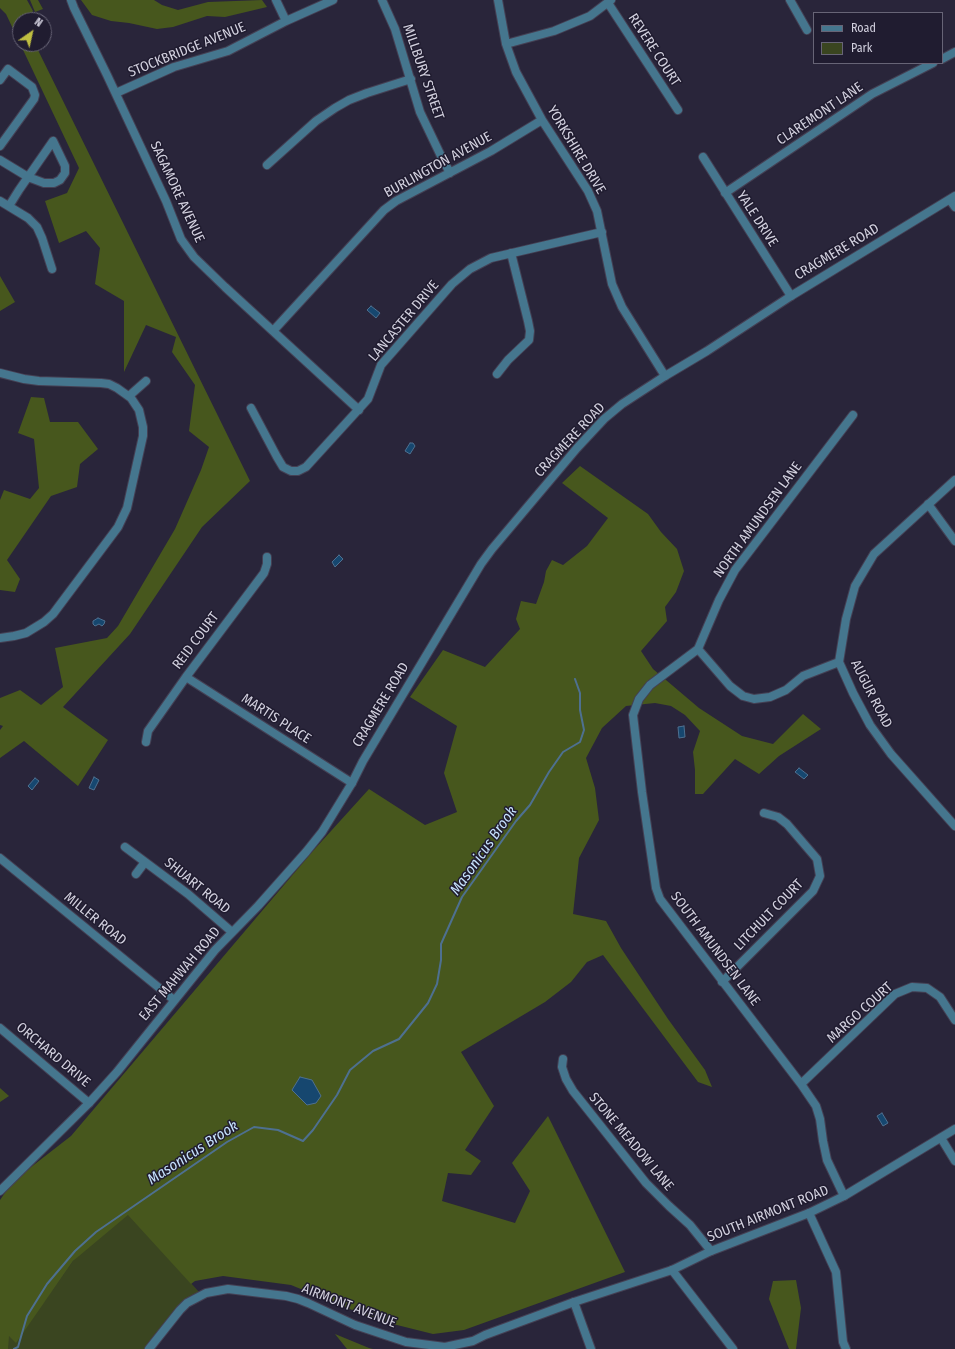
<!DOCTYPE html>
<html>
<head>
<meta charset="utf-8">
<style>
  body { margin:0 }
  #map { position:relative; width:955px; height:1349px; overflow:hidden; background:#29253a; font-family:"Fira Sans Condensed",sans-serif }
  canvas { display:block }
  .legend { position:absolute; left:813px; top:12px; width:130px; height:52px; box-sizing:border-box; background:#201c30; border:1px solid #676476; margin:0; padding:5px 7px; list-style:none; font-size:12px; color:#d2d0de }
  .legend li { display:flex; align-items:center; gap:8px; height:20px }
  .legend b { width:20px; border:1px solid #676476 }
  .north { position:absolute; left:12px; top:12px; width:40px; height:40px; box-sizing:border-box; background:#201c30; border:1px solid #676476; border-radius:50%; rotate:34deg; font-size:11px; font-weight:700; line-height:16px; text-align:center; color:#d2d0de }
  .north::after { content:''; display:block; margin:auto; width:14px; height:18px; background:#bfbe41; clip-path:polygon(50% 0,100% 100%,50% 72%,0 100%) }
</style>
</head>
<body>
<div id="map">
<canvas width="955" height="1349"></canvas>
<ul class="legend">
<li><b style="height:5px;background:#45768e"></b>Road</li>
<li><b style="height:11px;background:#3a4520"></b>Park</li>
</ul>
<div class="north">N</div>
</div>
<script>
const c = document.querySelector('canvas').getContext('2d');
c.lineJoin = 'round';
function fill(path, color) {
  c.fillStyle = color;
  c.fill(path, 'evenodd');
}
function poly(rows) {
  const path = new Path2D();
  for (const r of rows) {
    path.moveTo(r[0], r[1]);
    for (let i = 2; i < r.length; i += 2) path.lineTo(r[i], r[i + 1]);
  }
  return path;
}
function trace(path, color, width, dash) {
  c.strokeStyle = color;
  c.lineWidth = width;
  c.lineCap = dash ? 'butt' : 'round';
  c.setLineDash(dash || []);
  c.stroke(path);
}
function drawText(font, color, halo, rows, align = 'center') {
  c.font = font + ' "Fira Sans Condensed",sans-serif';
  c.lineWidth = 3;
  c.setLineDash([]);
  c.textBaseline = 'middle';
  c.strokeStyle = halo;
  c.fillStyle = color;
  for (const [text, x, y, turn = 0] of rows) {
    c.save();
    c.translate(x, y);
    c.rotate((+turn || 0) * Math.PI / 180);
    c.textAlign = isNaN(turn) ? turn : align;
    if (halo) c.strokeText(text, 0, 0);
    c.fillText(text, 0, 0);
    c.restore();
  }
}
fill(poly([
  [129,1214,199,1292,187,1299,159,1334,145,1349,0,1349,0,1336,44,1302,73,1261,76,1258,78,1253]
]), '#3a4520');
fill(poly([
  [0,0,27,0,33,11,26,20,20,20,20,44,35,44,250,481,202,527,130,634,63,707,108,740,78,786,24,741,0,758,0,730,3,726,0,725,0,698,20,690,41,705,63,687,55,648,107,638,118,626,175,529,201,470,209,447,189,431,195,385,172,352,176,337,146,325,124,372,124,301,95,284,100,248,86,231,59,243,45,201,67,193,79,168,6,14,0,8],
  [30,0,38,0,43,9,35,12],
  [81,0,154,0,162,5,178,10,208,2,262,0,267,7,225,17,207,16,173,27,157,29,129,23,111,21,92,15],
  [0,276,15,302,0,311],
  [31,397,44,398,50,422,78,422,98,449,80,464,77,487,51,496,7,560,20,579,15,592,0,590,0,500,4,490,30,499,39,488,34,439,18,433],
  [580,466,648,514,661,532,677,549,684,571,676,592,665,607,667,621,641,651,653,669,699,708,742,736,773,744,803,714,821,729,779,756,759,774,735,759,703,794,695,794,695,770,693,752,700,731,685,715,671,706,655,703,626,706,602,728,586,758,595,788,599,820,579,858,573,914,606,921,621,948,668,1019,705,1070,712,1087,698,1082,603,955,587,962,571,982,545,1002,461,1052,494,1106,465,1150,481,1161,471,1175,448,1173,442,1201,515,1223,530,1191,512,1163,548,1116,625,1272,464,1330,433,1334,377,1320,291,1285,223,1276,195,1281,191,1284,128,1215,73,1261,16,1343,9,1336,8,1349,0,1349,0,1200,13,1181,71,1136,312,852,369,789,425,825,457,812,444,773,457,726,410,697,443,650,485,667,520,629,516,619,521,601,536,604,544,582,546,571,552,560,563,565,587,546,608,518,562,483],
  [0,1088,9,1096,0,1102],
  [796,1280,801,1308,796,1349,789,1349,769,1299,773,1281],
  [335,1334,369,1348,373,1349,347,1349]
]), '#47571d');
const water = poly([
  [371,306,380,313,376,318,367,310,371,306],
  [410,443,413,443,415,446,410,454,405,451,410,443],
  [339,555,343,559,335,567,332,562,339,555],
  [98,618,105,621,104,624,102,626,99,624,95,626,93,624,93,621,98,618],
  [684,726,685,737,679,738,678,727,684,726],
  [799,768,808,775,804,779,795,772,799,768],
  [94,777,99,780,94,790,89,788,94,777],
  [35,778,39,781,32,790,28,786,35,778],
  [300,1077,312,1080,321,1096,316,1103,307,1105,292,1090,300,1077],
  [882,1113,888,1123,883,1126,877,1116,882,1113]
]);
fill(water, '#16476f');
trace(water, '#4e7090', 1);
trace(poly([
  [14,1349,18,1347,27,1316,47,1284,75,1251,96,1232,227,1142,254,1127,278,1130,303,1141,313,1130,337,1095,350,1070,373,1051,399,1039,428,1003,437,984,441,960,441,944,462,897,516,821,530,805,549,772,563,752,580,742,584,730,580,710,580,693,575,679]
]), '#4e7090', 2);
const minor = poly([
  [71,0,74,8,107,75,166,201,181,239,194,257,225,287,359,410],
  [276,0,286,21],
  [382,0,395,29,420,112,442,158,450,173],
  [498,0,506,44,516,72,542,120,588,191,597,211,612,284,622,307,665,376],
  [790,0,807,30],
  [608,3,678,110],
  [506,44,554,31,590,16,611,0],
  [942,59,955,52],
  [0,80,8,69,32,87,35,95,34,99,0,146],
  [116,93,174,67,228,51,286,21,333,0],
  [703,157,791,296],
  [0,160,28,177,44,183,54,183,60,180,65,173,65,166,53,141,28,177,19,190,9,206],
  [267,165,316,121,335,108,349,100,367,93,411,79],
  [725,193,872,94,933,63],
  [950,200,955,207],
  [0,201,28,218,37,227,42,238,52,269],
  [273,331,384,210,396,201,491,151,542,120],
  [0,373,24,379,39,381,101,383,109,384,117,388,131,398,139,410,143,427,143,436,127,508,118,527,53,614,44,622,26,633,14,636,0,638],
  [497,374,508,360,529,340,530,331,528,321,511,253],
  [129,396,146,381],
  [251,408,277,457,283,467,291,471,298,471,306,467,368,399,381,365,452,284,470,269,491,258,602,232],
  [955,480,874,554,855,586,846,619,839,662,853,693,870,725,891,754,955,826],
  [928,504,955,541],
  [698,649,730,686,743,696,754,699,770,697,786,690,803,676,839,662],
  [186,677,352,783],
  [146,742,148,731,186,677,264,573,267,564,267,557],
  [125,847,188,894,232,932],
  [136,874,145,862],
  [722,982,813,891,820,876,817,859,787,824,778,817,764,813],
  [0,1028,89,1103],
  [563,1059,562,1067,566,1079,573,1091,646,1183,669,1206,690,1225,711,1251],
  [801,1084,895,994,912,987,927,988,940,997,955,1020],
  [941,1138,955,1161],
  [844,1196,827,1160,823,1141,820,1119,816,1106,801,1084,660,899,656,888,642,792,633,715,639,699,650,685,698,649,719,600,735,570,853,415],
  [809,1213,836,1272,843,1342,846,1349],
  [672,1270,733,1349],
  [574,1302,591,1349]
]);
const tertiary = poly([
  [0,858,174,1000],
  [0,1191,89,1103,117,1072,215,950,258,906,306,852,322,832,352,783,363,761,481,564,492,549,577,448,604,419,622,404,665,376,707,351,791,296,955,196],
  [149,1349,180,1310,187,1303,206,1293,228,1289,286,1296,298,1299,308,1303,355,1325,406,1342,445,1347,473,1341,485,1335,574,1302,672,1270,711,1251,809,1213,844,1196,955,1129]
]);
trace(minor, '#444054', 10);
trace(tertiary, '#444054', 10);
trace(minor, '#45768e', 8);
trace(tertiary, '#45768e', 8);
drawText('14px', '#d2d0de', '#201c30', [
  ["STOCKBRIDGE AVENUE",187,50,-22],
  ["REVERE COURT",654,50,57],
  ["MILLBURY STREET",423,72,71],
  ["CLAREMONT LANE",820,114,-34],
  ["YORKSHIRE DRIVE",576,150,59],
  ["BURLINGTON AVENUE",438,165,-29],
  ["SAGAMORE AVENUE",177,192,65],
  ["YALE DRIVE",757,219,57],
  ["CRAGMERE ROAD",837,252,-31],
  ["LANCASTER DRIVE",404,321,-50],
  ["CRAGMERE ROAD",570,440,-47],
  ["NORTH AMUNDSEN LANE",758,520,-54],
  ["REID COURT",196,641,-53],
  ["AUGUR ROAD",871,694,63],
  ["CRAGMERE ROAD",381,705,-59],
  ["MARTIS PLACE",276,719,33],
  ["SHUART ROAD",197,886,39],
  ["LITCHULT COURT",769,915,-46],
  ["MILLER ROAD",95,919,39],
  ["SOUTH AMUNDSEN LANE",715,949,53],
  ["EAST MAHWAH ROAD",180,974,-50],
  ["MARGO COURT",860,1013,-42],
  ["ORCHARD DRIVE",53,1055,40],
  ["STONE MEADOW LANE",631,1142,50],
  ["SOUTH AIRMONT ROAD",768,1214,-22],
  ["AIRMONT AVENUE",349,1306,21]
]);
drawText('italic 15px', '#c6e2fc', '#201c30', [
  ["Masonicus Brook",484,851,-55],
  ["Masonicus Brook",193,1153,-33]
]);
</script>
</body>
</html>
